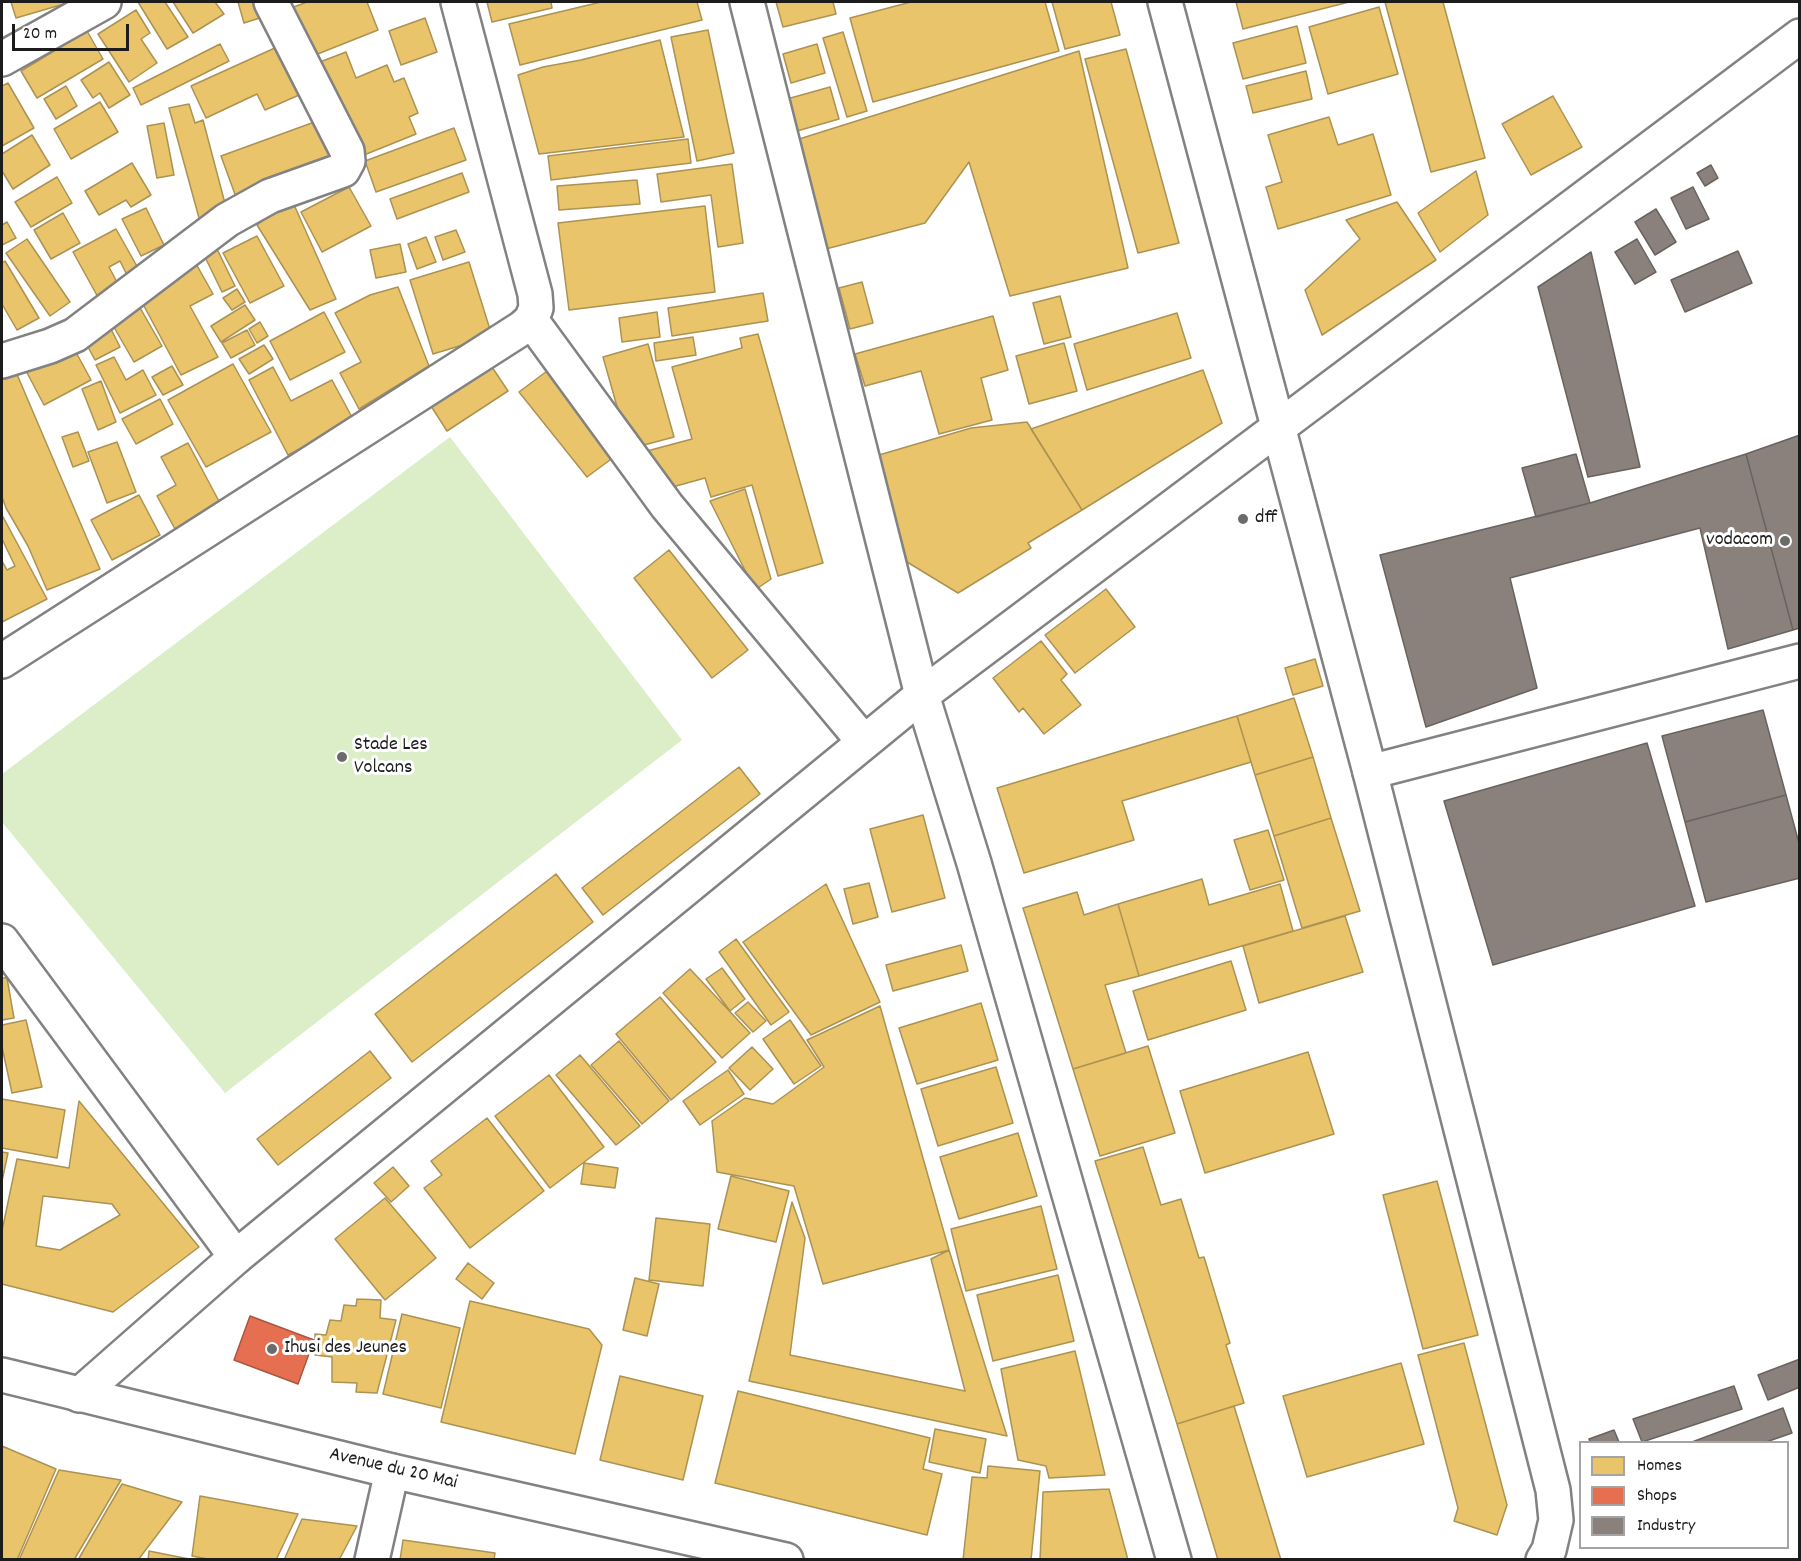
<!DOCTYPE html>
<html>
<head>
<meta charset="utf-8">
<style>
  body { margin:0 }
  #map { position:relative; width:1801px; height:1561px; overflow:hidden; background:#fff; font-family:Dekko,sans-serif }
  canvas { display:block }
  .frame { position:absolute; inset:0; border:3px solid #1c1c1c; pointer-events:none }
  .legend { position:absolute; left:1579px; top:1441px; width:210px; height:108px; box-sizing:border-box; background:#fff; border:2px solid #a4a4a4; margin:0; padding:8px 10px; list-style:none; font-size:18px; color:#1c1c1c }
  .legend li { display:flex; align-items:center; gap:12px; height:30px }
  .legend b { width:30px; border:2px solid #a4a4a4 }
  .scale { position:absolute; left:12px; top:24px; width:117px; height:27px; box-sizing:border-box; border:3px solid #1c1c1c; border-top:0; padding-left:8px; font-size:18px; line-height:21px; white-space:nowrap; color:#1c1c1c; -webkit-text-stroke:4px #fff; paint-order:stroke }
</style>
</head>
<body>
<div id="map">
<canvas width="1801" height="1561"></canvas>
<div class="frame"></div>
<ul class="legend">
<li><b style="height:16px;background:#e9c46a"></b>Homes</li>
<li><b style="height:16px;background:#e76f51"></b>Shops</li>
<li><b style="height:16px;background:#8a817c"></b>Industry</li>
</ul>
<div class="scale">20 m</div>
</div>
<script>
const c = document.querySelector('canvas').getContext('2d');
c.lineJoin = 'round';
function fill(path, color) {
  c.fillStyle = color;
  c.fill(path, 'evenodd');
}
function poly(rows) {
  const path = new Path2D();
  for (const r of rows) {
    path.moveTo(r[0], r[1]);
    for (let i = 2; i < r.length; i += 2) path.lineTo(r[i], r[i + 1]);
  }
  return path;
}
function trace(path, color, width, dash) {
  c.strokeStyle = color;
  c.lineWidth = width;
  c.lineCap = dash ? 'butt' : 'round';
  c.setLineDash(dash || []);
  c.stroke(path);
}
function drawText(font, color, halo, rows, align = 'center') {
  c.font = font + ' Dekko,sans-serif';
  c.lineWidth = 6;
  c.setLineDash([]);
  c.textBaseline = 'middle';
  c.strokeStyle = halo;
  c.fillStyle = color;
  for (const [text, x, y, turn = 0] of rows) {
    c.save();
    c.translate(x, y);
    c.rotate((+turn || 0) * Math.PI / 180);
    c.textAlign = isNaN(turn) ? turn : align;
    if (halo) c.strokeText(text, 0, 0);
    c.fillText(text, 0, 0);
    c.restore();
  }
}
fill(poly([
  [450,437,682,740,225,1093,2,822,2,774]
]), '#dbeec7');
const homes = poly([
  [11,2,63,2,64,4,16,18,11,2],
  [138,2,165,2,188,37,167,49,138,2],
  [173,2,215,2,224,14,193,33,173,2],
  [238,2,259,2,263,17,244,23,238,2],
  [307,2,367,2,378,30,305,59,286,10,307,2],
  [487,2,551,2,552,8,492,22,487,2],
  [601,2,697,2,702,20,520,65,509,24,601,2],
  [776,2,833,2,836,14,783,27,776,2],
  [911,2,1045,2,1059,51,873,102,850,18,911,2],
  [1052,2,1111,2,1120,35,1065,49,1052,2],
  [1236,2,1349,2,1243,29,1236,2],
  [1385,2,1443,2,1485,158,1431,172,1385,2],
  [1379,7,1398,74,1328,94,1309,27,1379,7],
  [136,10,150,33,141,39,157,63,129,82,98,34,136,10],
  [425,18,437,52,401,65,389,31,425,18],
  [1297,26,1306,63,1243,79,1233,43,1297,26],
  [708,30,734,153,697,161,671,37,708,30],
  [87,31,103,59,37,98,21,71,87,31],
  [843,32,867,111,847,117,823,38,843,32],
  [660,40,684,137,539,154,518,75,543,67,581,60,660,40],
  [220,44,229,61,141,105,133,88,220,44],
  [817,44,825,73,791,83,783,54,817,44],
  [277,47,299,95,265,110,257,94,206,118,191,86,277,47],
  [1126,49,1179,243,1138,253,1085,59,1126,49],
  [1079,51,1128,268,1010,296,969,162,925,223,822,250,796,140,1079,51],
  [346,52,356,78,387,65,394,82,404,78,418,113,409,117,416,134,359,157,320,62,346,52],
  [109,62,130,95,109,108,100,93,93,98,81,80,109,62],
  [1306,71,1312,99,1253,113,1246,86,1306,71],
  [8,83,34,128,2,146,2,86,8,83],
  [66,86,77,106,56,119,44,99,66,86],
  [830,87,839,119,797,131,787,99,830,87],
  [1553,96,1582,147,1531,175,1502,124,1553,96],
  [100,102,118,132,71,159,54,129,100,102],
  [189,104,195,123,203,120,227,211,199,218,169,108,189,104],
  [1329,117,1338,145,1373,134,1391,195,1278,229,1266,187,1282,182,1268,135,1329,117],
  [320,120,335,162,236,197,221,156,320,120],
  [164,123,174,175,157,178,147,126,164,123],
  [454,128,466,160,376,192,365,161,454,128],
  [32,135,50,165,13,189,2,171,2,154,32,135],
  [688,139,691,163,551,180,548,156,688,139],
  [132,163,151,195,131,207,126,200,99,215,85,191,132,163],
  [732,164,743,243,718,247,711,195,661,202,657,174,732,164],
  [1476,171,1488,215,1440,252,1418,213,1476,171],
  [462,173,469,192,397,219,390,199,462,173],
  [57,177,72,203,31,227,15,202,57,177],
  [637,180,640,204,559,210,557,186,637,180],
  [349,187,371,226,322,252,301,212,349,187],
  [291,198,336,299,310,310,257,225,291,198],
  [1397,202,1436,260,1322,335,1305,290,1360,239,1346,220,1397,202],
  [705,206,715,292,569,310,558,223,705,206],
  [146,208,164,245,141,256,122,219,146,208],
  [63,213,80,243,51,259,34,230,63,213],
  [7,222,16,238,2,245,2,225,7,222],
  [116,229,138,268,127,275,120,261,109,267,120,288,99,299,73,252,116,229],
  [456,230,465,252,443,260,435,237,456,230],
  [257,236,284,286,250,303,223,253,257,236],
  [426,237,436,262,417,269,408,244,426,237],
  [27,239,70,302,50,316,6,253,27,239],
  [400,244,406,272,376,278,370,250,400,244],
  [217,249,235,286,222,292,204,255,217,249],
  [5,261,39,318,17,330,2,304,2,263,5,261],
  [195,262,213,294,190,306,218,357,181,375,137,293,195,262],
  [469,262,492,336,433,354,410,280,469,262],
  [862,282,873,323,850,329,839,288,862,282],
  [398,287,429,366,359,409,340,373,361,362,335,313,370,295,398,287],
  [237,289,245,302,232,310,223,298,237,289],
  [763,293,768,321,672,336,668,308,763,293],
  [1060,296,1071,337,1044,344,1033,303,1060,296],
  [245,305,255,320,221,342,211,326,245,305],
  [139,306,162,346,134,362,111,322,139,306],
  [324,312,345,352,290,380,270,341,324,312],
  [657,312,660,337,622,342,619,318,657,312],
  [1177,313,1191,358,1087,390,1074,344,1177,313],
  [993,316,1008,370,981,378,992,420,939,434,921,371,865,386,855,354,993,316],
  [260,322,268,336,257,343,249,329,260,322],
  [108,323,120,347,95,360,82,336,108,323],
  [247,330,255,345,231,358,222,343,247,330],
  [758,334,823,563,778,576,752,485,711,497,705,478,658,491,647,451,692,439,672,367,742,348,740,338,758,334],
  [693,337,696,355,656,361,654,343,693,337],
  [71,343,91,380,44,405,24,367,71,343],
  [1064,343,1077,391,1029,404,1016,356,1064,343],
  [648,344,674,437,629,449,603,357,648,344],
  [264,345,273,359,249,374,239,359,264,345],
  [114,357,126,380,143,370,156,395,120,413,96,365,114,357],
  [233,364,271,432,206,467,168,400,233,364],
  [13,365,100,569,47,590,28,546,6,508,2,497,2,370,13,365],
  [172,366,183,385,163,395,152,377,172,366],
  [273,367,291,401,332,380,354,421,288,455,249,380,273,367],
  [492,367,508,391,447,431,431,406,492,367],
  [551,368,618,454,587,477,519,392,551,368],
  [1203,370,1222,423,1082,510,1031,429,1203,370],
  [101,381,116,422,98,430,82,389,101,381],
  [160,399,173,424,136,444,122,419,160,399],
  [1027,422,1082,510,1028,543,1031,548,958,593,907,562,879,455,971,428,1027,422],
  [78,432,89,461,73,467,62,437,78,432],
  [117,442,136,492,107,503,88,452,117,442],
  [188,443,221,505,175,529,157,496,176,485,161,457,188,443],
  [745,489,771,579,755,590,710,501,745,489],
  [139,495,160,535,112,560,91,520,139,495],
  [2,515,47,599,2,622,2,561,7,570,15,566,2,539,2,515],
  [669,550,748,650,712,678,634,578,669,550],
  [1106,589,1135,627,1075,673,1045,635,1106,589],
  [1041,641,1067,674,1061,680,1081,705,1044,734,1023,708,1019,712,993,678,1041,641],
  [1315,659,1323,686,1293,695,1285,668,1315,659],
  [1294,698,1313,757,1255,775,1237,716,1294,698],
  [1237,716,1251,762,1122,801,1134,840,1024,873,997,788,1237,716],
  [1313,757,1331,818,1274,836,1255,775,1313,757],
  [739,767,760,794,603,915,582,888,739,767],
  [923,815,945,898,892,912,870,829,923,815],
  [1331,818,1360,911,1302,928,1274,836,1331,818],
  [1268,830,1284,880,1250,890,1234,840,1268,830],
  [556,874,593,922,412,1062,375,1014,556,874],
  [1202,879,1209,905,1280,884,1293,931,1139,976,1118,904,1202,879],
  [869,883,878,917,853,924,844,889,869,883],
  [826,884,880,1002,811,1035,743,942,826,884],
  [1077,892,1084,915,1118,904,1139,976,1105,985,1126,1053,1073,1069,1023,908,1077,892],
  [1345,916,1363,972,1259,1003,1243,946,1345,916],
  [736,939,789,1012,771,1025,719,952,736,939],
  [961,945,968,971,893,991,886,965,961,945],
  [1231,961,1246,1010,1148,1040,1133,991,1231,961],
  [722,968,745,999,730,1011,706,979,722,968],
  [690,969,750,1033,722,1058,663,993,690,969],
  [2,978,7,978,14,1018,2,1020,2,978],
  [660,997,716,1062,671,1100,616,1034,660,997],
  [748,1002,766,1021,753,1032,735,1013,748,1002],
  [981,1003,998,1060,917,1084,899,1028,981,1003],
  [880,1006,949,1250,823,1284,794,1186,717,1172,712,1121,745,1098,773,1104,824,1067,807,1040,880,1006],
  [26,1020,42,1087,12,1093,2,1047,2,1025,26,1020],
  [790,1020,821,1066,794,1084,763,1039,790,1020],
  [619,1041,669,1101,642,1124,591,1065,619,1041],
  [1148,1046,1175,1133,1100,1156,1073,1069,1148,1046],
  [752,1047,773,1069,750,1090,729,1068,752,1047],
  [370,1051,391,1078,278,1165,257,1139,370,1051],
  [1308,1052,1334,1134,1205,1173,1180,1091,1308,1052],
  [580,1055,640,1126,616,1145,556,1075,580,1055],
  [996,1067,1013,1123,938,1146,921,1089,996,1067],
  [728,1070,744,1094,700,1125,683,1101,728,1070],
  [549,1075,604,1147,550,1188,495,1116,549,1075],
  [2,1099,65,1110,57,1158,2,1148,2,1099],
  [79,1101,199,1247,113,1312,2,1284,2,1231,17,1159,69,1168,79,1101],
  [43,1196,112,1204,120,1215,60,1250,36,1246,43,1196],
  [487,1118,544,1191,470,1248,424,1188,442,1175,431,1161,487,1118],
  [1018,1133,1037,1196,959,1219,940,1157,1018,1133],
  [1143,1147,1161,1205,1181,1199,1199,1258,1204,1257,1230,1343,1226,1345,1244,1403,1177,1424,1095,1161,1143,1147],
  [2,1152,8,1153,2,1181,2,1152],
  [584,1163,618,1168,615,1188,581,1184,584,1163],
  [393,1167,409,1186,391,1202,374,1183,393,1167],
  [731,1176,789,1191,776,1242,718,1229,731,1176],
  [1437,1181,1478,1335,1423,1349,1383,1195,1437,1181],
  [385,1198,436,1258,385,1300,335,1239,385,1198],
  [792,1202,805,1238,790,1355,965,1391,931,1259,949,1250,1007,1436,749,1381,792,1202],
  [1041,1206,1057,1269,966,1291,951,1229,1041,1206],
  [656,1218,710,1224,703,1286,649,1280,656,1218],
  [468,1263,494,1283,482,1299,456,1279,468,1263],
  [1058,1275,1074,1341,993,1361,977,1295,1058,1275],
  [635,1278,659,1284,647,1336,623,1330,635,1278],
  [357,1299,381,1300,380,1318,396,1320,377,1393,356,1392,357,1383,332,1382,332,1357,315,1355,315,1334,326,1335,330,1320,341,1321,344,1305,356,1306,357,1299],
  [470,1301,589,1329,602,1345,575,1454,441,1422,470,1301],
  [402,1314,460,1328,441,1408,383,1394,402,1314],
  [1464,1343,1507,1505,1497,1535,1454,1521,1458,1508,1418,1355,1464,1343],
  [1075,1351,1105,1475,1049,1478,1046,1466,1018,1460,1001,1369,1075,1351],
  [1401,1363,1424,1444,1307,1477,1283,1396,1401,1363],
  [620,1376,703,1396,683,1480,600,1460,620,1376],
  [738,1391,930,1438,923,1469,942,1474,927,1535,715,1483,738,1391],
  [1234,1406,1281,1560,1218,1560,1177,1424,1234,1406],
  [935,1429,986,1439,980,1473,929,1462,935,1429],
  [2,1446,56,1469,17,1560,2,1560,2,1446],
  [988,1466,1040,1471,1031,1560,963,1560,972,1477,987,1478,988,1466],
  [59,1470,121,1480,74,1560,19,1560,59,1470],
  [122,1484,182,1502,138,1560,78,1560,122,1484],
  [1109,1489,1128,1560,1040,1560,1043,1492,1109,1489],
  [200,1496,298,1514,276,1560,213,1560,192,1556,200,1496],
  [302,1519,357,1526,339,1560,284,1560,302,1519],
  [403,1540,495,1553,494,1560,400,1560,403,1540],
  [149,1551,194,1560,148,1560,149,1551]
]);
fill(homes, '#e9c46a');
trace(homes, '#ac9253', 1.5);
const shops = poly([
  [250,1316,314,1340,298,1384,234,1360,250,1316]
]);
fill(shops, '#e76f51');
trace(shops, '#aa5641', 1.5);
const industry = poly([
  [1711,165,1718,178,1705,186,1697,173,1711,165],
  [1693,187,1709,219,1686,229,1671,198,1693,187],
  [1656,209,1676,242,1655,255,1635,222,1656,209],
  [1637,239,1656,272,1635,284,1615,252,1637,239],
  [1738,251,1752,283,1685,312,1671,280,1738,251],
  [1591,252,1640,467,1588,477,1538,287,1591,252],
  [1800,435,1800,628,1793,630,1746,454,1800,435],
  [1576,454,1590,503,1536,517,1522,468,1576,454],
  [1746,454,1793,630,1728,649,1700,528,1510,578,1537,688,1426,727,1380,555,1590,503,1746,454],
  [1763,710,1786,795,1685,822,1662,736,1763,710],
  [1647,743,1695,906,1493,965,1444,801,1647,743],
  [1786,795,1800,847,1800,878,1706,902,1685,822,1786,795],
  [1800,1359,1800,1387,1768,1400,1758,1375,1800,1359],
  [1734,1386,1742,1409,1642,1442,1633,1419,1734,1386],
  [1783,1408,1792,1433,1766,1442,1692,1442,1783,1408],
  [1614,1430,1619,1442,1590,1442,1589,1439,1614,1430]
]);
fill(industry, '#8a817c');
trace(industry, '#69635f', 1.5);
const minor = poly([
  [458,2,535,294,536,308,531,320,667,506,864,742],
  [747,2,922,695,974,863,1174,1560],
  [2,59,104,2],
  [2,361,50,346,75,335,227,220,270,196,343,170,348,161,347,151,271,2],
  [2,661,522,328,531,320],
  [1370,772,1800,661],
  [2,941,236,1257],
  [372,1560,392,1471]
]);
const tertiary = poly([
  [1165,2,1370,772,1553,1490,1556,1520,1549,1550,1543,1560],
  [79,1395,236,1257,922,695,1800,36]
]);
const trunk = poly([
  [2,1375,392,1471,786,1560]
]);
trace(minor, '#828282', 38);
trace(tertiary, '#828282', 38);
trace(trunk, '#828282', 38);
trace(minor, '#fff', 33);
trace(tertiary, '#fff', 33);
trace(trunk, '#fff', 33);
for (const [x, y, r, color] of [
  [1243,519,6,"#6b6b6b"],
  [1785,541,6,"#6b6b6b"],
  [342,757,6,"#6b6b6b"],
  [272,1349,6,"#6b6b6b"]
]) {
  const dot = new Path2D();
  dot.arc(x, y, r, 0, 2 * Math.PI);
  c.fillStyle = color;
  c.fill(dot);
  trace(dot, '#fff', 2);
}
drawText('20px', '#1c1c1c', '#fff', [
  ["dff",1255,519],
  ["vodacom",1773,541,"right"],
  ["Stade Les",354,746],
  ["Volcans",354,769],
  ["Ihusi des Jeunes",284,1349]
], 'left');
drawText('20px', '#1c1c1c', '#fff', [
  ["Avenue du 20 Mai",393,1470,13]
]);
</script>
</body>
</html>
